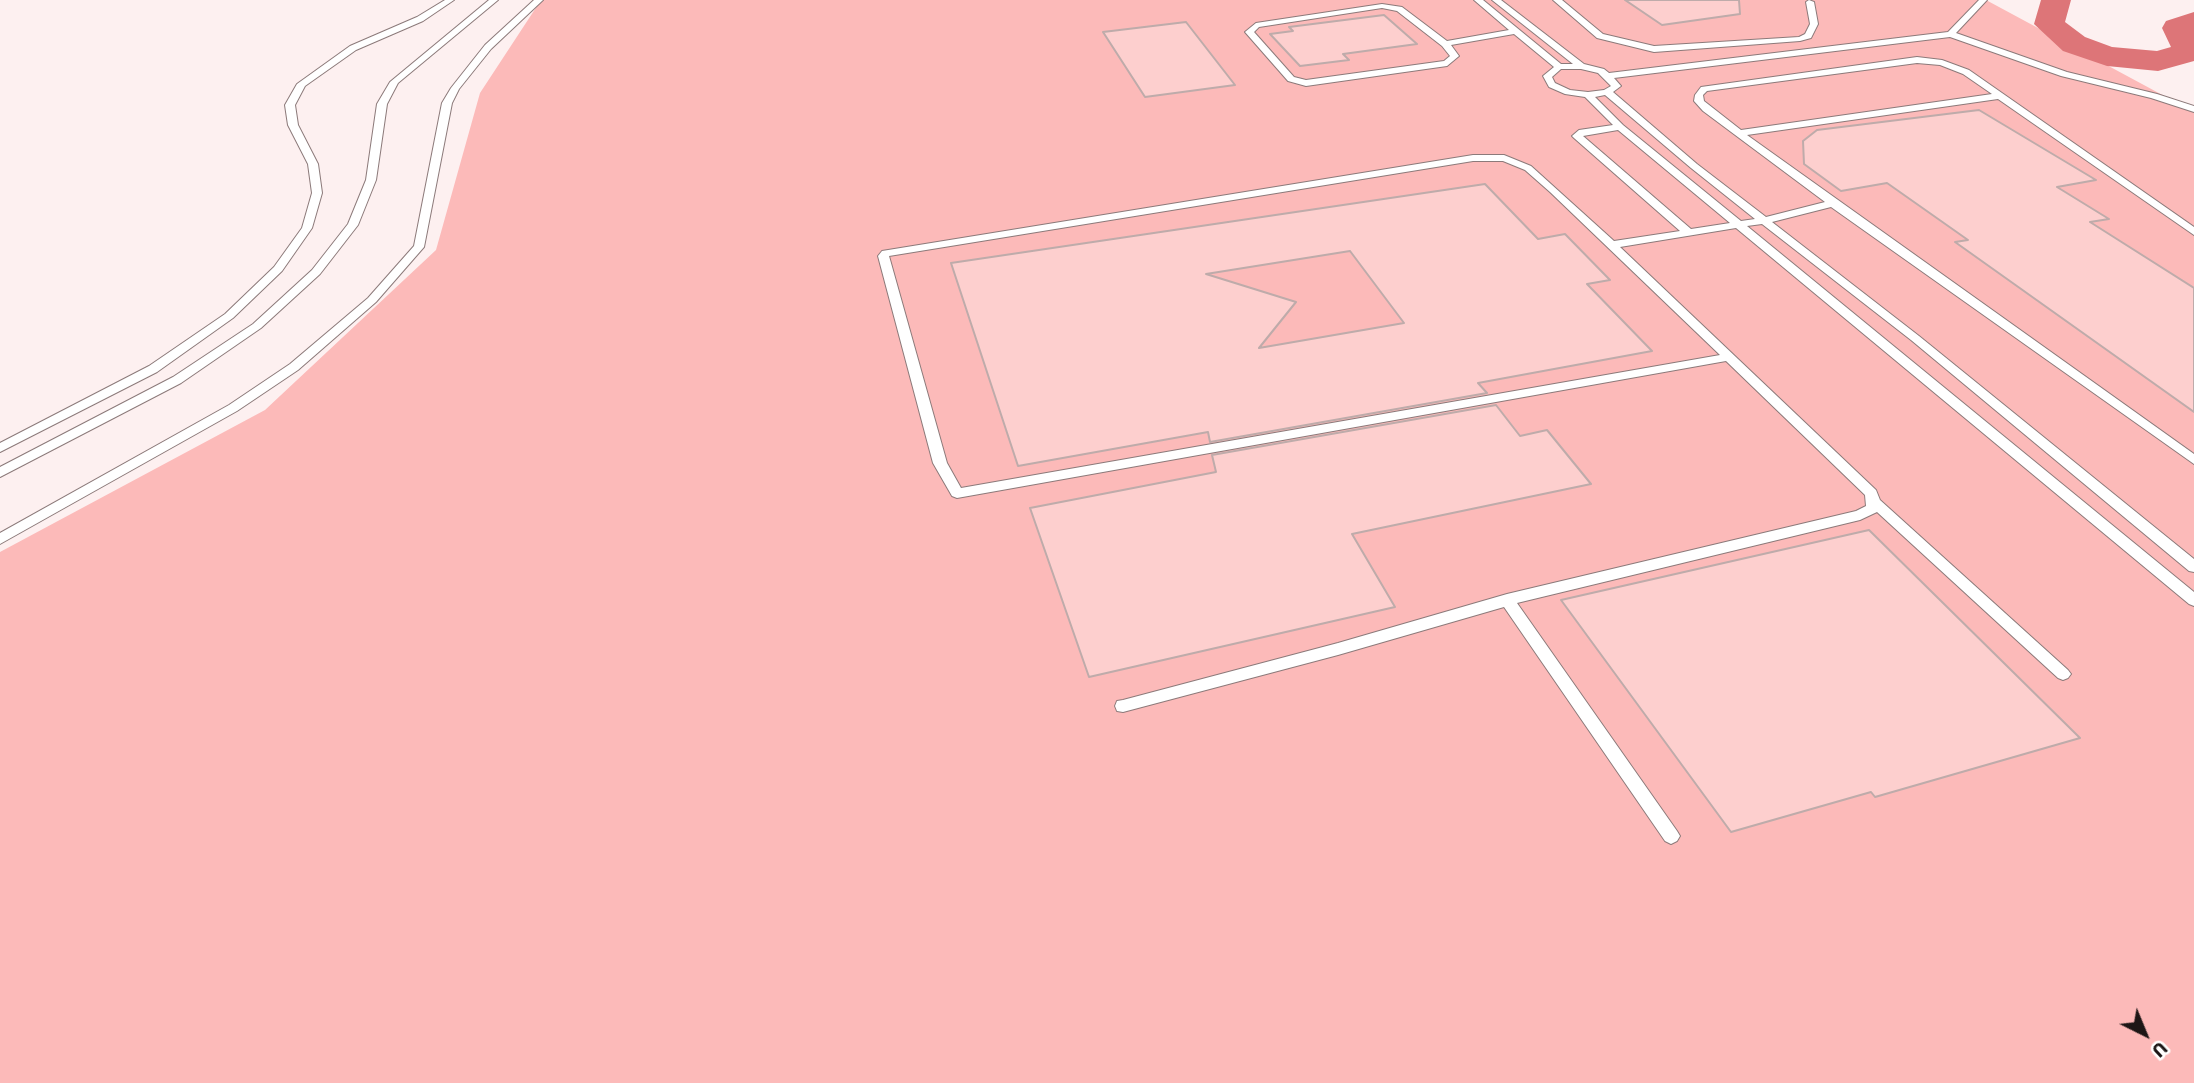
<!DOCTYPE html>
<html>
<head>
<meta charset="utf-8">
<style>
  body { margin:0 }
  #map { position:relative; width:2194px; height:1083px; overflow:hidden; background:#fdf0f0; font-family:Signika,sans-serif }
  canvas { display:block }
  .north { position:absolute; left:2110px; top:999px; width:70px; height:70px; -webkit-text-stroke:5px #fff; paint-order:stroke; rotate:137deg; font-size:19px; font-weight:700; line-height:28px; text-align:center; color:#1d1616 }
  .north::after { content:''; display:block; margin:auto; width:24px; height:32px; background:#1d1616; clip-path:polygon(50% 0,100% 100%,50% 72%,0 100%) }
</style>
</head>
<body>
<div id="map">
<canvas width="2194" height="1083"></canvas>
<div class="north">U</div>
</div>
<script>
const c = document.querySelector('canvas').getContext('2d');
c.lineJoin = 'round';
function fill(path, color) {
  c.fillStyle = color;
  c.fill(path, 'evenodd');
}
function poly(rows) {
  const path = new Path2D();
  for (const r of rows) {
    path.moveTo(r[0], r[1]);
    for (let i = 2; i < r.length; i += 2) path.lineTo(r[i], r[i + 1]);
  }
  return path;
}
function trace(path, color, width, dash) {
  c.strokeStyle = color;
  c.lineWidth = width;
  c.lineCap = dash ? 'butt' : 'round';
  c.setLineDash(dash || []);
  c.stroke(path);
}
fill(poly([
  [541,0,1986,0,2194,112,2194,1083,0,1083,0,552,265,410,436,250,480,93]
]), '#fcbab9');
fill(poly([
  [2041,0,2071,0,2065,22,2085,37,2112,47,2157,51,2171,47,2162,28,2166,21,2194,12,2194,61,2158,71,2107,66,2063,51,2034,24,2041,0]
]), '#dd7578');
const building = poly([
  [1625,0,1739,0,1740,14,1662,25,1625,0],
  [1384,15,1417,44,1343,54,1349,60,1300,66,1270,34,1293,31,1289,27,1384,15],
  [1186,22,1235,85,1145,97,1103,32,1186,22],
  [1979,110,2096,180,2057,187,2109,219,2090,222,2194,288,2194,412,1955,242,1968,240,1887,183,1841,191,1804,164,1803,141,1817,130,1979,110],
  [1485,184,1538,239,1565,234,1610,280,1587,284,1652,351,1478,383,1487,393,1210,442,1208,432,1018,466,951,263,1485,184],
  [1350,251,1404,323,1259,348,1296,302,1206,274,1350,251],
  [1496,405,1520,436,1547,430,1591,484,1352,534,1395,607,1089,677,1030,508,1216,472,1212,455,1496,405],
  [1869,530,2080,738,1875,797,1871,792,1731,832,1561,600,1869,530]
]);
fill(building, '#fdcfce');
trace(building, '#beabaa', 2);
const lane = poly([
  [445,0,454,0,423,21,356,50,305,86,295,105,298,125,318,164,322,193,312,228,282,271,233,318,157,372,0,452,0,443,149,366,225,314,274,267,302,228,312,193,308,164,288,125,285,105,297,84,350,46,417,17,445,0],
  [489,0,498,0,398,83,387,104,376,180,358,225,320,274,261,328,181,383,0,477,0,467,173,377,253,324,312,270,348,224,366,180,377,104,390,82,489,0],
  [534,0,543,0,491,49,459,89,452,103,424,247,376,302,298,370,237,411,0,544,0,533,229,405,290,364,368,298,414,246,442,103,451,88,485,45,534,0],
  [1474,0,1483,0,1561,64,1573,64,1492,0,1501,0,1584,64,1604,69,1609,73,1948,32,1979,0,1987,0,1956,33,2067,72,2157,94,2194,106,2194,112,2151,98,2061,76,1950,37,1614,78,1621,86,1613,92,1697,164,1766,217,1825,202,1703,111,1694,101,1695,95,1701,87,1917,57,1942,60,1969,70,2194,227,2194,235,1998,99,1747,135,2194,454,2194,464,1831,207,1772,222,1919,336,2194,559,2194,572,2189,571,1911,340,1762,224,1747,226,2194,592,2194,606,2189,604,1736,228,1620,247,1876,490,1880,500,2068,670,2071,674,2068,678,2063,680,2058,678,1877,512,1860,520,1517,603,1677,831,1680,836,1677,841,1671,844,1665,841,1504,607,1338,655,1123,712,1117,711,1115,706,1117,701,1123,700,1338,643,1507,594,1856,511,1866,506,1865,495,1726,361,957,498,952,496,933,463,878,256,882,251,1473,155,1504,155,1531,166,1614,241,1680,231,1574,138,1572,136,1579,130,1613,125,1585,97,1565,94,1549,87,1543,76,1554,67,1514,34,1451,45,1459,56,1447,66,1306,86,1288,81,1245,32,1256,23,1382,4,1402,7,1447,41,1509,30,1474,0],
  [1382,8,1397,11,1442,46,1450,56,1444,61,1306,80,1294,77,1254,32,1259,27,1382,8],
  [1917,63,1940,65,1963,74,1992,94,1741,130,1704,101,1703,95,1707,91,1917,63],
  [1561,69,1581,69,1598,73,1611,86,1604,90,1588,92,1570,90,1555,83,1552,77,1561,69],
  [1605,95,1691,168,1755,219,1741,221,1623,125,1595,97,1605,95],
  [1618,130,1730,223,1691,229,1583,136,1618,130],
  [1473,161,1503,161,1525,170,1550,192,1720,355,961,488,947,463,889,256,1473,161],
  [1553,0,1562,0,1603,34,1654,46,1799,37,1805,34,1810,24,1806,2,1809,0,1814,2,1818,24,1811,38,1800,41,1654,52,1597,38,1553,0]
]);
trace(lane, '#8c7a7a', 2);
fill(lane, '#fff');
</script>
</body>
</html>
